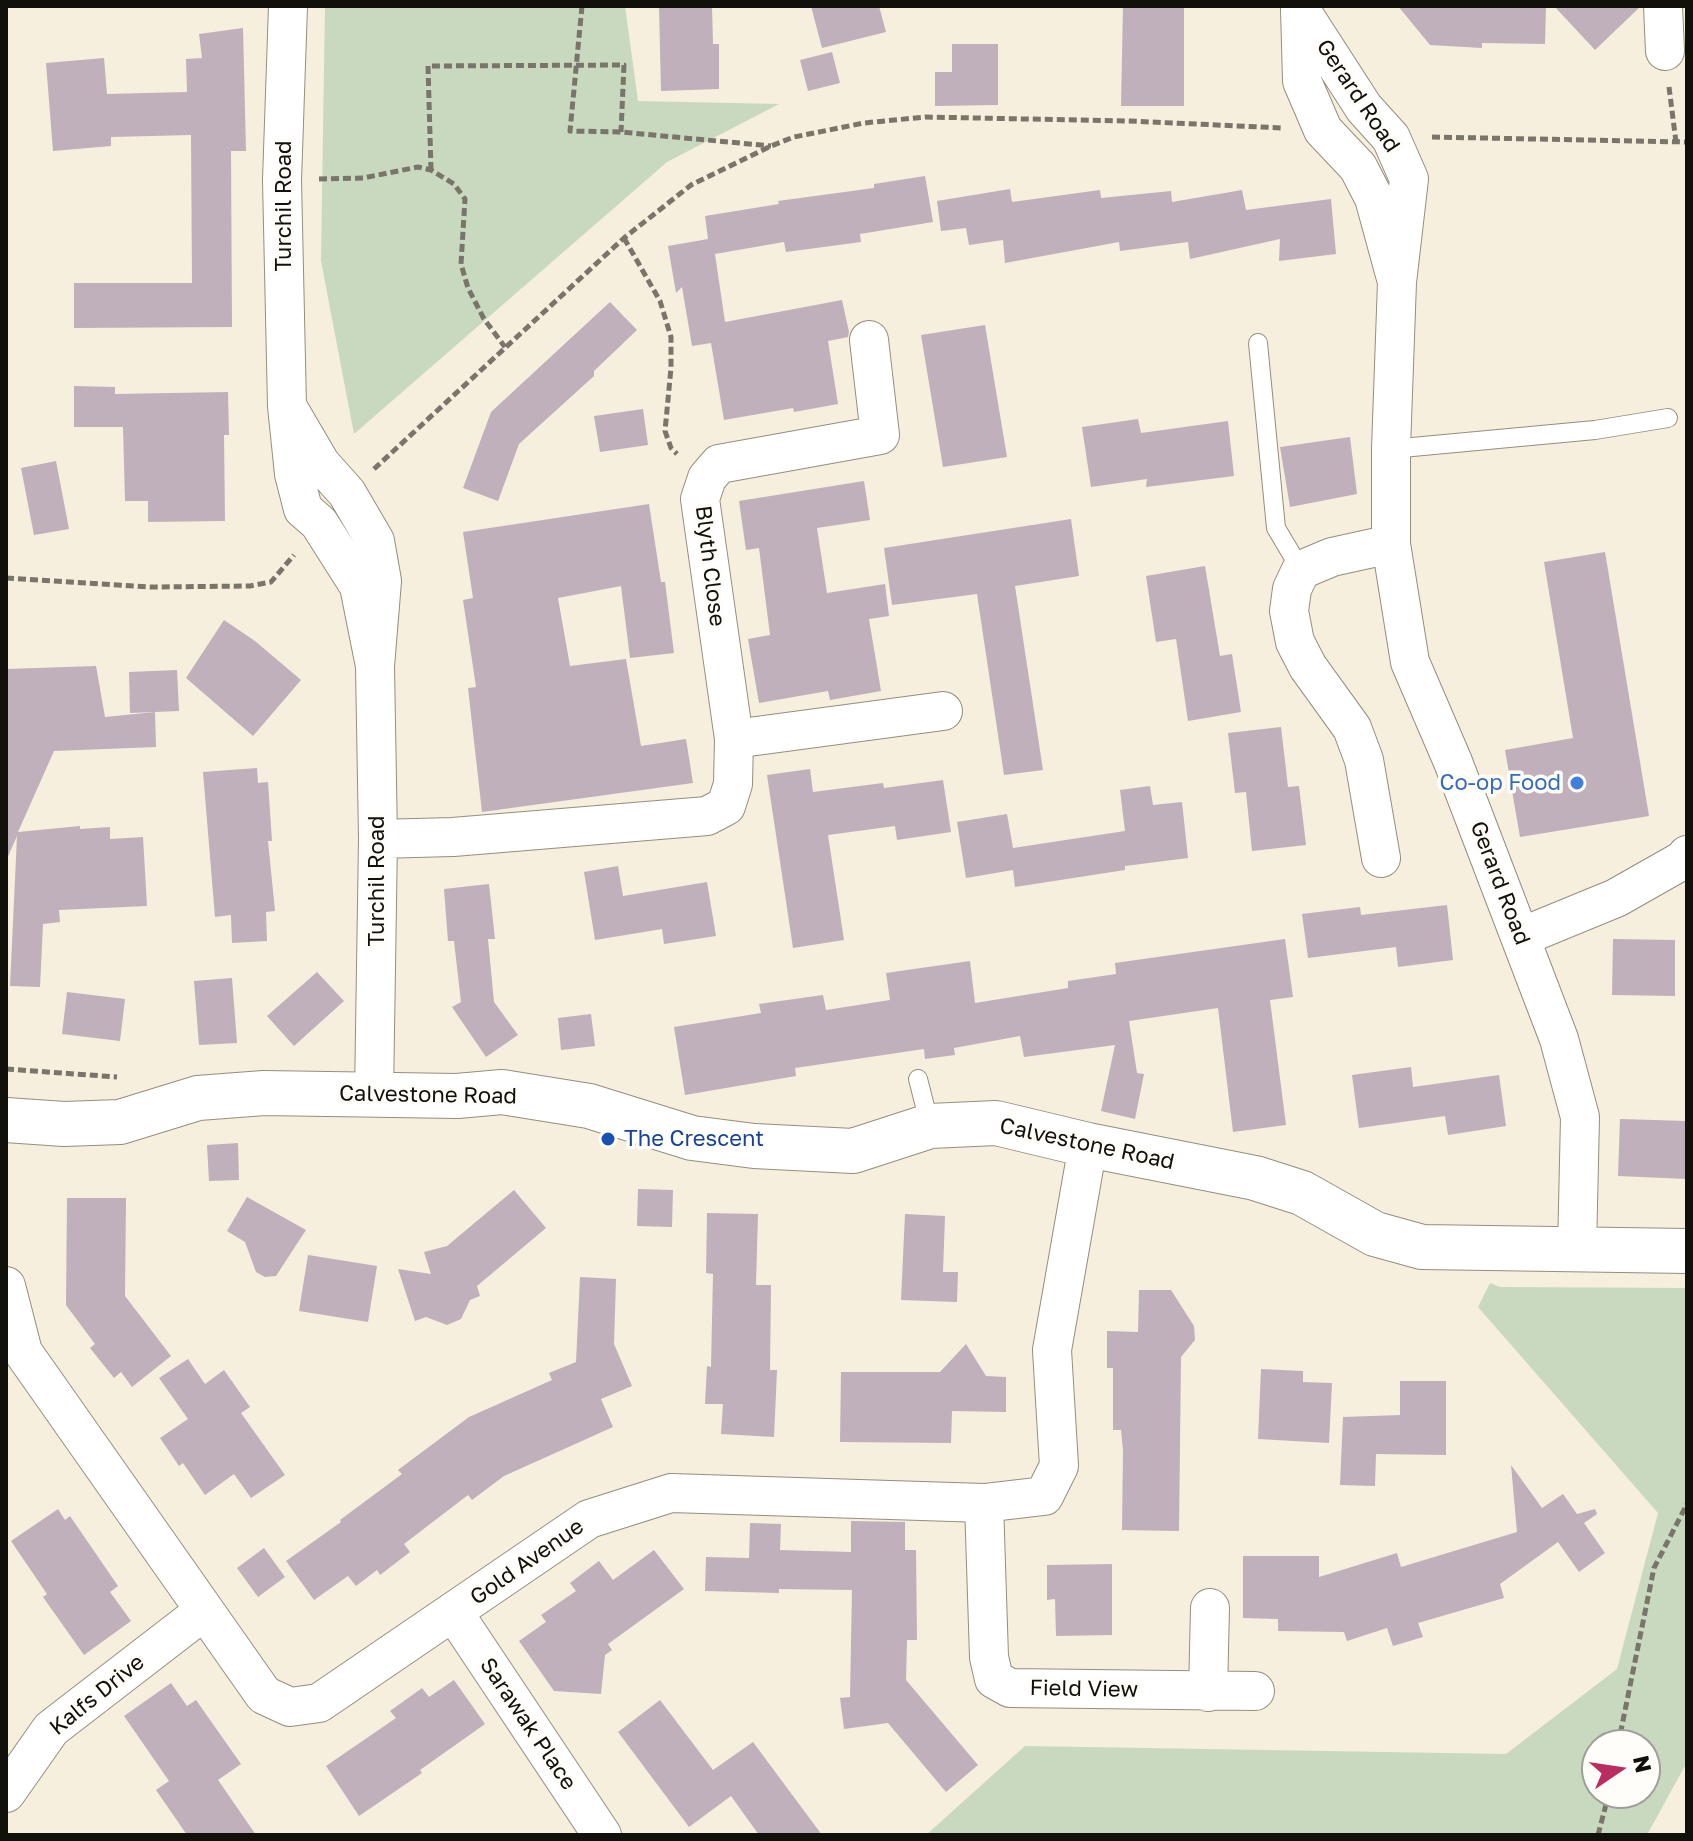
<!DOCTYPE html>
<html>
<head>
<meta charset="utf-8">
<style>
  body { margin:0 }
  #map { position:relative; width:1693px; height:1841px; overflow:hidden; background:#f6efde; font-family:"Golos Text",sans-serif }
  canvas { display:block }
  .frame { position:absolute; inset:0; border:8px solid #12100a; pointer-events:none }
  .north { position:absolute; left:1581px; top:1729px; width:80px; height:80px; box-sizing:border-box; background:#fefdf9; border:2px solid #a09e99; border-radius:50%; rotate:77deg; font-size:22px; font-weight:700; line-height:32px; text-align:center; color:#12100a }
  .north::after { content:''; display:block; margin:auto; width:28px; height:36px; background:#b92d63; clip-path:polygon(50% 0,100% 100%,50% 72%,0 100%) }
</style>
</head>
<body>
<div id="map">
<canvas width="1693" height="1841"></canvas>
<div class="frame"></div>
<div class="north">N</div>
</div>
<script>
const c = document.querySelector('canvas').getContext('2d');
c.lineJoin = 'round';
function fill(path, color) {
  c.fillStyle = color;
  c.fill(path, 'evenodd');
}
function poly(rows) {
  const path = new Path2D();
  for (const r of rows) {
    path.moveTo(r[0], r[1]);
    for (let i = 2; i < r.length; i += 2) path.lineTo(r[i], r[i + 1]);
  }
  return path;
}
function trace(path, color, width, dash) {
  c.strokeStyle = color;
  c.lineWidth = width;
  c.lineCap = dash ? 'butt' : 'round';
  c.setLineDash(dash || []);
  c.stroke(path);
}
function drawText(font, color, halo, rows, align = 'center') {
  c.font = font + ' "Golos Text",sans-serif';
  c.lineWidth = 7;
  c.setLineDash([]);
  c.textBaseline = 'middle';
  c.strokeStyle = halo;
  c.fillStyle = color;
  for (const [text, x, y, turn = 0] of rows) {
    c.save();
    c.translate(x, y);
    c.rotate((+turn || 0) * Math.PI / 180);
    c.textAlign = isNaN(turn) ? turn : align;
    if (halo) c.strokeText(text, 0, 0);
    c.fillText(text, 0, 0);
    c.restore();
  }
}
fill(poly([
  [325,6,625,6,638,101,779,104,667,162,354,434,321,261],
  [1490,1283,1500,1287,1687,1288,1687,1762,1647,1835,926,1835,1025,1746,1506,1754,1617,1669,1658,1513,1478,1307],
  [1597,1745,1645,1745,1645,1793,1597,1793]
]), '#c8d9bf');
fill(poly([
  [659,6,712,6,713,44,719,44,719,89,661,91],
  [811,6,879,6,886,32,822,48],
  [1123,6,1184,6,1184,106,1121,106],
  [1398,6,1546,6,1545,44,1482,43,1482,48,1430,45],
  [1554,6,1641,6,1595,50],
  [243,28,246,151,231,151,232,327,74,328,74,283,192,283,191,135,111,137,111,146,53,151,46,63,104,58,107,94,187,92,186,59,202,58,199,34],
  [952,44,998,44,998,105,935,106,935,72,952,72],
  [832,52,840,83,808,91,800,60],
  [925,176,933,222,860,234,861,242,786,252,784,242,715,254,725,322,842,300,849,332,848,337,828,341,838,404,794,412,793,408,724,420,711,343,692,346,682,287,676,293,668,246,708,239,705,216,779,204,778,201,874,188,874,184],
  [1010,189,1012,202,1100,190,1101,198,1171,191,1172,202,1242,190,1246,210,1331,199,1336,254,1279,261,1280,239,1190,259,1188,242,1120,251,1119,242,1005,263,1003,240,969,245,966,228,941,231,937,201],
  [610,302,637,330,594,371,594,376,519,444,498,501,463,488,491,412],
  [985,325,1007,457,943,467,921,335],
  [74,386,115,387,115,394,228,392,229,435,224,435,225,521,148,522,148,501,125,501,123,427,74,427],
  [643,409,648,445,600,452,594,416],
  [1138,419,1141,433,1228,421,1234,476,1146,487,1147,479,1091,487,1082,427],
  [1350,437,1357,494,1290,507,1280,447],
  [56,461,69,529,34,535,21,468],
  [864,481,870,520,817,528,827,593,885,584,889,616,869,619,881,691,830,700,828,691,759,703,748,639,770,635,759,548,746,550,739,501],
  [649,504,661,582,665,582,674,653,630,658,621,586,558,598,570,666,626,659,641,746,686,739,693,783,482,812,468,688,476,687,463,600,473,598,463,532],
  [1071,519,1079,576,1015,586,1043,770,1004,775,977,594,892,605,884,548],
  [1605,552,1649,816,1520,837,1505,750,1573,738,1544,562],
  [1205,566,1220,656,1232,654,1241,712,1188,721,1176,639,1156,642,1146,576],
  [224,620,255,641,301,680,253,736,186,678],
  [96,666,105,717,155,712,130,713,129,672,177,670,179,711,155,712,156,747,54,751,18,832,80,826,80,829,110,827,110,839,143,837,147,906,59,910,60,922,43,924,40,987,10,986,17,836,6,861,6,669],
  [1281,727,1288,787,1299,786,1306,845,1252,851,1246,792,1235,793,1228,733],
  [257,768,258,783,268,782,272,841,268,841,275,911,266,912,267,941,232,943,231,915,215,917,203,772],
  [810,769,813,792,883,783,884,788,943,780,951,832,897,840,895,826,828,835,844,940,793,948,767,775],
  [1150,786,1153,805,1182,802,1188,858,1125,866,1125,870,1015,887,1013,870,966,878,957,822,1007,814,1013,848,1125,831,1120,790],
  [618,866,623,896,707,882,716,936,664,944,662,929,595,940,584,872],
  [489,884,495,939,488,939,494,1002,518,1035,486,1057,452,1007,461,1002,454,941,448,941,444,889],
  [1447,905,1453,960,1398,967,1396,947,1308,958,1302,914,1360,907,1361,915],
  [1285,939,1293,997,1270,1000,1286,1125,1233,1132,1218,1008,1129,1021,1137,1073,1144,1074,1135,1119,1101,1111,1115,1045,1024,1057,1020,1036,954,1048,955,1055,925,1059,924,1049,795,1068,796,1076,685,1095,674,1027,761,1013,759,1004,823,995,826,1010,890,1000,886,973,970,961,975,1003,1068,988,1068,981,1116,974,1115,963],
  [1613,939,1675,940,1675,996,1612,995],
  [317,972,344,1001,294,1046,267,1016],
  [232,978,237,1043,199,1045,194,981],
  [67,992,125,999,120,1041,62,1034],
  [591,1014,595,1046,561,1050,558,1018],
  [1411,1067,1413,1087,1499,1075,1506,1126,1448,1135,1445,1116,1359,1128,1352,1075],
  [1620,1119,1687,1121,1687,1179,1618,1176],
  [238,1143,239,1180,209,1181,207,1145],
  [638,1189,673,1190,672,1227,637,1226],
  [514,1190,546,1228,477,1286,480,1296,470,1300,461,1319,447,1325,426,1317,415,1321,398,1269,431,1274,424,1252,447,1246],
  [247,1197,306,1230,276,1276,265,1277,256,1272,245,1242,227,1231],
  [67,1198,126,1198,125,1296,171,1356,132,1387,121,1372,114,1378,90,1348,95,1344,66,1305],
  [707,1213,758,1214,756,1285,771,1285,770,1370,777,1370,774,1437,721,1434,723,1404,705,1404,707,1366,711,1367,713,1274,706,1273],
  [905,1214,945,1216,943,1272,958,1272,957,1302,901,1300],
  [308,1255,377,1266,368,1322,299,1311],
  [580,1277,616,1279,614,1344,632,1386,601,1399,613,1427,504,1476,472,1500,468,1495,404,1544,410,1552,380,1575,377,1570,356,1586,348,1576,314,1600,286,1561,341,1522,340,1520,402,1474,398,1470,469,1417,552,1380,549,1373,576,1362],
  [1139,1290,1171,1290,1194,1326,1195,1340,1181,1357,1179,1531,1122,1530,1123,1450,1121,1430,1113,1430,1113,1368,1107,1368,1107,1331,1138,1332],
  [966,1344,986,1376,1006,1377,1006,1412,952,1411,951,1443,840,1442,841,1372,940,1372],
  [188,1359,205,1384,224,1370,250,1407,241,1413,285,1475,251,1498,234,1474,205,1495,183,1463,179,1466,160,1438,188,1419,159,1378],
  [1261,1369,1303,1371,1303,1382,1332,1383,1329,1443,1258,1439],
  [1400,1381,1446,1381,1446,1455,1376,1454,1375,1486,1340,1485,1343,1417,1400,1415],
  [1511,1465,1542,1508,1563,1494,1577,1514,1595,1509,1597,1514,1584,1523,1605,1553,1579,1572,1558,1542,1500,1584,1504,1598,1418,1623,1423,1637,1393,1646,1387,1628,1347,1641,1344,1632,1278,1631,1278,1619,1243,1618,1243,1556,1319,1556,1319,1577,1397,1553,1401,1567,1517,1532],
  [58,1509,65,1520,70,1516,118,1586,110,1592,131,1621,84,1655,43,1597,47,1594,11,1541],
  [851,1521,905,1522,905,1550,916,1550,917,1640,907,1640,906,1680,978,1765,946,1792,888,1723,844,1729,840,1698,850,1697,852,1590,779,1589,779,1593,705,1591,706,1557,749,1558,750,1523,781,1524,780,1550,851,1552],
  [264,1548,285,1577,258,1597,237,1568],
  [654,1550,684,1589,608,1644,612,1650,605,1655,601,1694,554,1691,519,1641,546,1622,541,1615,576,1591,570,1583,599,1561,613,1580],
  [1112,1564,1112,1635,1056,1636,1055,1599,1047,1600,1047,1565],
  [454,1680,485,1724,420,1770,422,1773,359,1816,326,1766,396,1718,390,1711,422,1688,429,1697],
  [171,1683,187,1706,196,1700,241,1764,218,1780,256,1835,187,1835,156,1790,169,1781,124,1716],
  [660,1700,713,1770,753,1742,822,1835,759,1835,731,1796,689,1827,618,1732]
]), '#bfb0bc');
const lane = poly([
  [1258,343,1276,528,1301,570],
  [1391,449,1595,430,1668,418],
  [918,1079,930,1126]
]);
const street = poly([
  [1663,6,1665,51],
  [1300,9,1364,108,1391,138,1409,179,1397,282,1374,198,1358,167,1323,130,1302,81,1300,9,1300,6],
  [1397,282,1391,449,1391,544,1410,662,1453,762,1559,1039,1580,1117,1577,1250],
  [287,406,282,180,288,6],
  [734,739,943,711],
  [378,839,453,837,707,816,726,806,733,784,734,739,700,499,707,478,719,464,880,435,869,340],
  [1381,858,1364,760,1352,728,1308,667,1295,642,1289,611,1292,589,1301,570,1332,557,1391,544],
  [1521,937,1616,898,1683,860,1687,855],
  [374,1095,378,839,375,666,382,581,375,541,347,493,321,464,287,406,294,474,303,509,319,523,359,586,375,666],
  [6,1286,23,1352,264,1695,290,1707,319,1703,589,1519,671,1493,984,1503,1044,1496,1059,1466,1052,1350,1088,1145],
  [984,1503,989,1657,994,1679,1010,1688,1255,1691],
  [454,1613,602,1835],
  [1208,1692,1210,1608],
  [6,1793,51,1729,204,1611]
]);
const secondary = poly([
  [6,1120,64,1124,120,1122,198,1098,264,1093,457,1096,502,1092,589,1106,692,1138,754,1146,853,1151,930,1126,996,1123,1088,1145,1255,1178,1302,1193,1375,1234,1422,1247,1687,1251]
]);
trace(lane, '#948e7e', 20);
trace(street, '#948e7e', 40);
trace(secondary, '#948e7e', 46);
trace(poly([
  [582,6,570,131,621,132,771,146],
  [1669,87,1676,142],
  [1432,137,1687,142],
  [431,170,428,66,624,65,621,132],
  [319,179,363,178,418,167,431,170,454,184,465,199,461,264,468,288,484,319,505,347],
  [624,238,660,301,671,337,671,368,665,431,671,448,677,454],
  [374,469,624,238,691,185,771,146,794,137,864,123,925,117,1129,121,1283,128],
  [6,578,151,587,250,586,271,582,294,555],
  [6,1069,117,1077],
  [1618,1745,1654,1568,1687,1504],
  [1598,1835,1609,1793]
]), '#7a756a', 5, [8, 4]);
trace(lane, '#fff', 18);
trace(street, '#fff', 38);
trace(secondary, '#fff', 44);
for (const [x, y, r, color] of [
  [1577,783,8,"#3f7fe0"],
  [608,1139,8,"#1a4fb4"]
]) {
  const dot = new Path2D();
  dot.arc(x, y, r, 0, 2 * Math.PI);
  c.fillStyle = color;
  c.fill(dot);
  trace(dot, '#fefdf9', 3);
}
drawText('22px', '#12100a', '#fefdf9', [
  ["Gerard Road",1358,96,56],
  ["Turchil Road",284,206,-90],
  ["Blyth Close",710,566,83],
  ["Turchil Road",377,881,-90],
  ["Gerard Road",1500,883,69],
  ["Calvestone Road",428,1095,1],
  ["Calvestone Road",1087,1144,12],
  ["Gold Avenue",527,1562,-35],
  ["Field View",1084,1689,1],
  ["Kalfs Drive",97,1695,-39],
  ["Sarawak Place",528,1724,56]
]);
drawText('22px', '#366cbe', '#fefdf9', [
  ["Co-op Food",1561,783]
], 'right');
drawText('22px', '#164399', '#fefdf9', [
  ["The Crescent",624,1139]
], 'left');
</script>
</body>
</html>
